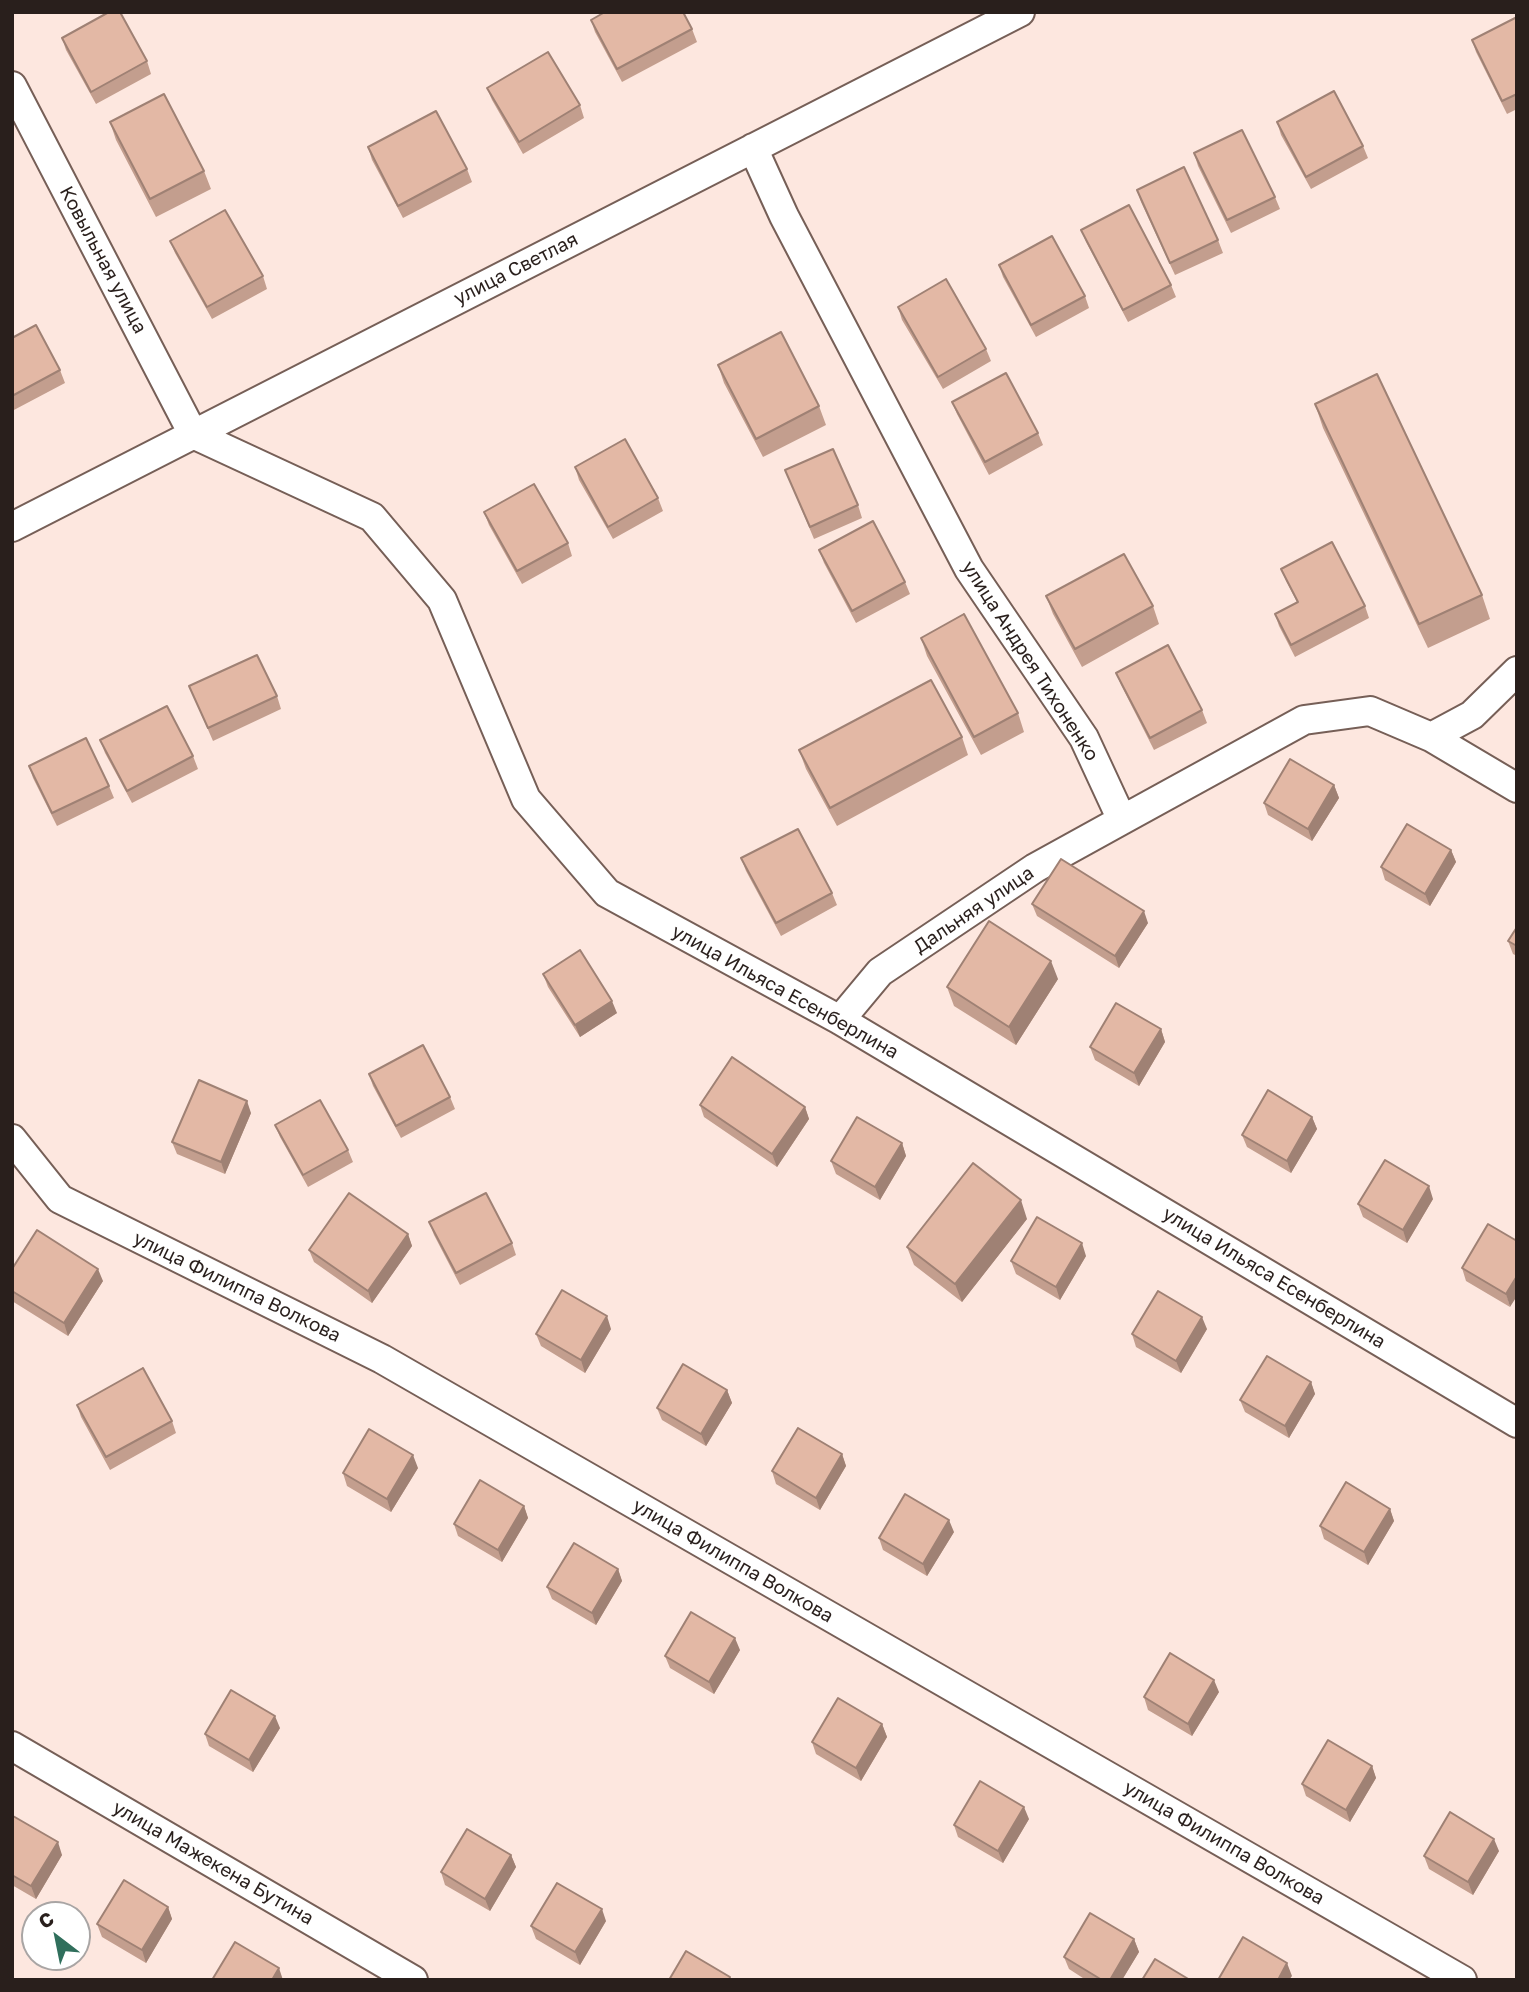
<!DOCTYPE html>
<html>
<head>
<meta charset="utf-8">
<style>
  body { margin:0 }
  #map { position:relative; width:1529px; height:1992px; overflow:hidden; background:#fde7df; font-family:"Golos Text",sans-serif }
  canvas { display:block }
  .frame { position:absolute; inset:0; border:14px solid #291f1c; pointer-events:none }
  .north { position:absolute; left:21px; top:1901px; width:70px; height:70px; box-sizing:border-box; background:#fff; border:2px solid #a9a5a4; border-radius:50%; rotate:328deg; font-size:19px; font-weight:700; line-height:28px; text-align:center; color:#291f1c }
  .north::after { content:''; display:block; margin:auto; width:24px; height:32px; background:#306f5c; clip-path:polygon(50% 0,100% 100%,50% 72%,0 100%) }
</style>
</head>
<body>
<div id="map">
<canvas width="1529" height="1992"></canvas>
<div class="frame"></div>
<div class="north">С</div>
</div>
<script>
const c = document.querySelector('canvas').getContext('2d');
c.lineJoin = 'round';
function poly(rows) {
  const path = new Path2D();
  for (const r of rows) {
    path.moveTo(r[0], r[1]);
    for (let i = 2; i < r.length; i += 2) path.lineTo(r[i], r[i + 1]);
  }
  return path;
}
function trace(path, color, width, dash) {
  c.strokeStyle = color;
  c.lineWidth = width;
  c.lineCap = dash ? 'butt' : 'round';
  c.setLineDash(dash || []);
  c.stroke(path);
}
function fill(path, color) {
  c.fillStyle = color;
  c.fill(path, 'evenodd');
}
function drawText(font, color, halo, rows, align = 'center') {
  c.font = font + ' "Golos Text",sans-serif';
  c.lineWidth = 5;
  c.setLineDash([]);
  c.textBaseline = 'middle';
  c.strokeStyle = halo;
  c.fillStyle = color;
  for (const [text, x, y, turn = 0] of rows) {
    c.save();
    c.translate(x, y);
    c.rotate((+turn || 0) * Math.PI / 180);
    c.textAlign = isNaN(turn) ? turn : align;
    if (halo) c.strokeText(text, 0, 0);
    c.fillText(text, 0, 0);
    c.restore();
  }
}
const street = poly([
  [12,86,193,434,372,517,442,600,526,799,607,893,840,1020,1517,1423],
  [753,148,784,216,969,569,1084,738,1122,820,1304,720,1370,711,1431,737,1517,788],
  [12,527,1020,12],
  [1431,737,1472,715,1517,671],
  [840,1020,880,972,1035,868,1122,820],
  [12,1139,60,1199,382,1359,1462,1980],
  [12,1746,413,1980]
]);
trace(street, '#765f57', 32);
trace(street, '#fff', 28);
fill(poly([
  [1517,17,1517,109,1507,114,1476,52,1472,40],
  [591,20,692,29,697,42,622,82,595,32],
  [62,38,147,61,151,74,96,104,66,50],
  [487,88,580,105,584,118,523,154,492,100],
  [110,122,204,171,211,189,156,217,116,140],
  [1277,122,1363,146,1368,158,1311,189,1281,135],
  [368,147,467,169,472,182,403,218,372,160],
  [1194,153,1275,197,1280,209,1231,233,1198,166],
  [1137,190,1218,240,1223,253,1175,275,1141,202],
  [1081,230,1171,285,1176,297,1128,322,1086,242],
  [170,241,263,276,267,289,212,319,175,253],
  [999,265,1085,296,1089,308,1036,337,1003,277],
  [898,307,986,349,991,361,943,389,902,320],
  [12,338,60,370,65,383,12,411],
  [718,365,819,406,826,425,763,457,724,383],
  [952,402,1038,433,1043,445,989,475,957,414],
  [1315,404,1482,595,1490,619,1428,648,1323,428],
  [575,467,658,498,663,511,613,539,579,480],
  [785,470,858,505,862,518,814,539],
  [484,512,568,543,572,556,522,584,489,525],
  [819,550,905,582,910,594,856,623,824,563],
  [1281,569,1365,606,1369,618,1295,657,1279,626,1275,614,1297,602,1286,581],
  [1046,596,1153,606,1159,624,1082,667,1053,614],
  [921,638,1018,713,1024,732,981,755,927,656],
  [1116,673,1202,710,1207,723,1154,750,1121,685],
  [189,686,277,696,281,709,213,741],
  [962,737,968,755,837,826,806,769,799,750],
  [100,740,193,756,198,769,132,803,105,753],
  [29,766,109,786,114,798,57,826,33,778],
  [1334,785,1339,798,1312,841,1268,815,1264,803],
  [1451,850,1456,862,1430,906,1385,880,1381,867],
  [741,858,832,893,837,905,781,936,746,871],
  [1032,904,1148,923,1119,968,1037,916],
  [1517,927,1517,956,1513,954,1508,941],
  [543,974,617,1013,580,1037,548,987],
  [1058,979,1016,1045,954,1006,947,987],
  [1161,1029,1165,1042,1139,1086,1095,1060,1090,1047],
  [369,1074,450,1097,455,1109,401,1138,373,1086],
  [700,1105,805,1107,809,1119,777,1167,704,1117],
  [251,1113,225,1174,177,1154,172,1142],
  [1312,1117,1317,1129,1291,1173,1247,1147,1242,1135],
  [275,1125,348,1150,353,1162,308,1187,280,1137],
  [902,1143,906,1156,880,1200,836,1174,831,1161],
  [1433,1199,1407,1243,1363,1217,1358,1204],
  [1027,1219,962,1302,914,1265,907,1247],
  [429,1222,512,1243,516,1255,460,1285,434,1235],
  [1488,1224,1510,1307,1466,1281,1462,1268],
  [408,1234,412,1246,372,1303,314,1262,309,1250],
  [1086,1256,1060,1300,1016,1274,1011,1261],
  [12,1269,103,1281,68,1336,12,1301],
  [611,1329,585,1373,541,1346,536,1334],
  [1207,1329,1181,1373,1136,1347,1132,1334],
  [1311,1382,1315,1394,1289,1438,1245,1412,1240,1400],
  [727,1390,732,1403,706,1446,662,1420,657,1408],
  [77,1405,172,1421,176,1433,110,1470,81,1417],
  [842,1454,846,1466,820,1510,776,1484,772,1471],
  [418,1468,391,1512,347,1486,343,1473],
  [524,1506,528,1518,502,1562,458,1536,454,1524],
  [1390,1509,1394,1521,1368,1565,1324,1539,1320,1526],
  [954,1532,927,1576,883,1550,879,1538],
  [618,1569,622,1581,596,1625,552,1599,547,1587],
  [740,1650,714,1694,670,1668,665,1656],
  [1219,1692,1192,1736,1148,1710,1144,1697],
  [882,1724,887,1737,861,1781,816,1754,812,1742],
  [280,1728,253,1772,209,1746,205,1734],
  [1372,1766,1376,1778,1350,1822,1306,1796,1302,1784],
  [12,1818,62,1855,36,1899,12,1885],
  [1029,1819,1003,1863,958,1837,954,1825],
  [1499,1851,1473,1895,1429,1869,1424,1856],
  [511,1855,516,1867,490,1911,445,1885,441,1872],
  [168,1907,172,1919,146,1963,102,1937,97,1924],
  [606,1921,580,1965,536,1939,531,1926],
  [1134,1939,1139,1952,1122,1980,1086,1980,1069,1969,1064,1957]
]), '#c39e8e');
fill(poly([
  [1334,785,1339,798,1312,841,1308,829],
  [1451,850,1456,862,1430,906,1425,894],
  [1144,911,1148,923,1119,968,1115,956],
  [1051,961,1058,979,1016,1045,1009,1027],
  [612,1001,617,1013,580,1037,575,1025],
  [1161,1029,1165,1042,1139,1086,1134,1073],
  [247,1101,251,1113,225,1174,221,1162],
  [805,1107,809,1119,777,1167,772,1154],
  [1312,1117,1317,1129,1291,1173,1287,1161],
  [902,1143,906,1156,880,1200,875,1187],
  [1429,1186,1433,1199,1407,1243,1403,1230],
  [1021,1200,1027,1219,962,1302,955,1284],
  [408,1234,412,1246,372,1303,368,1291],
  [1082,1243,1086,1256,1060,1300,1056,1287],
  [98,1269,103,1281,68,1336,64,1323],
  [1517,1276,1517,1296,1510,1307,1506,1294],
  [607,1316,611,1329,585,1373,581,1360],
  [1202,1317,1207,1329,1181,1373,1176,1361],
  [1311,1382,1315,1394,1289,1438,1285,1426],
  [727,1390,732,1403,706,1446,701,1434],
  [842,1454,846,1466,820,1510,816,1498],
  [413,1455,418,1468,391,1512,387,1499],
  [524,1506,528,1518,502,1562,498,1550],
  [1390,1509,1394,1521,1368,1565,1364,1552],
  [949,1520,954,1532,927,1576,923,1564],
  [618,1569,622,1581,596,1625,592,1613],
  [735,1638,740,1650,714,1694,709,1682],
  [1214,1680,1219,1692,1192,1736,1188,1724],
  [275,1716,280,1728,253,1772,249,1760],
  [882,1724,887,1737,861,1781,856,1768],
  [1372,1766,1376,1778,1350,1822,1346,1810],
  [1024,1807,1029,1819,1003,1863,998,1851],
  [1494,1839,1499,1851,1473,1895,1468,1882],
  [58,1842,62,1855,36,1899,31,1886],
  [511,1855,516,1867,490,1911,485,1899],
  [168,1907,172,1919,146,1963,142,1950],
  [602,1909,606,1921,580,1965,575,1952],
  [1134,1939,1139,1952,1122,1980,1110,1980],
  [1287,1963,1292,1976,1289,1980,1278,1980],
  [279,1968,283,1980,272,1980]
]), '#9f8174');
const building = poly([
  [109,12,120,12,147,61,91,92,62,38,109,12],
  [605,12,683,12,692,29,617,69,591,20,605,12],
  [1517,17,1517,94,1502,101,1472,40,1517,17],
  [548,52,580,105,519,142,487,88,548,52],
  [1334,91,1363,146,1306,177,1277,122,1334,91],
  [164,94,204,171,150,199,110,122,164,94],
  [436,111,467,169,398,206,368,147,436,111],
  [1242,130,1275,197,1227,220,1194,153,1242,130],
  [1184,167,1218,240,1170,263,1137,190,1184,167],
  [1129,205,1171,285,1123,310,1081,230,1129,205],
  [225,210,263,276,207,307,170,241,225,210],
  [1052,236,1085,296,1031,325,999,265,1052,236],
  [946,279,986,349,938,377,898,307,946,279],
  [36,325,60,370,12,396,12,338,36,325],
  [781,332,819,406,756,439,718,365,781,332],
  [1006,373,1038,433,985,462,952,402,1006,373],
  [1377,374,1482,595,1419,624,1315,404,1377,374],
  [625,439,658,498,608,527,575,467,625,439],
  [833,449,858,505,810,527,785,470,833,449],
  [534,484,568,543,517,571,484,512,534,484],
  [873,521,905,582,852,611,819,550,873,521],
  [1332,542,1365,606,1291,645,1275,614,1298,602,1281,569,1332,542],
  [1124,554,1153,606,1075,649,1046,596,1124,554],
  [964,614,1018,713,974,737,921,638,964,614],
  [1168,645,1202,710,1150,738,1116,673,1168,645],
  [257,655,277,696,208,728,189,686,257,655],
  [931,680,962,737,830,808,799,750,931,680],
  [167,706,193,756,127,791,100,740,167,706],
  [86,738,109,786,52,813,29,766,86,738],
  [1290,759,1334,785,1308,829,1264,803,1290,759],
  [1407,824,1451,850,1425,894,1381,867,1407,824],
  [798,829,832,893,776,923,741,858,798,829],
  [1061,859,1144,911,1115,956,1032,904,1061,859],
  [989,921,1051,961,1009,1027,947,987,989,921],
  [1517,927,1517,946,1508,941,1517,927],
  [580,950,612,1001,575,1025,543,974,580,950],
  [1116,1003,1161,1029,1134,1073,1090,1047,1116,1003],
  [423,1045,450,1097,396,1126,369,1074,423,1045],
  [732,1057,805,1107,772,1154,700,1105,732,1057],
  [199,1080,247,1101,221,1162,172,1142,199,1080],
  [1268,1090,1312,1117,1287,1161,1242,1135,1268,1090],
  [320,1100,348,1150,303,1175,275,1125,320,1100],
  [857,1117,902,1143,875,1187,831,1161,857,1117],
  [1385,1160,1429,1186,1403,1230,1358,1204,1385,1160],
  [973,1163,1021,1200,955,1284,907,1247,973,1163],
  [349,1193,408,1234,368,1291,309,1250,349,1193],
  [486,1193,512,1243,456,1273,429,1222,486,1193],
  [1037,1217,1082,1243,1056,1287,1011,1261,1037,1217],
  [1488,1224,1517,1241,1517,1276,1506,1294,1462,1268,1488,1224],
  [37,1230,98,1269,64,1323,12,1291,12,1269,37,1230],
  [562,1290,607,1316,581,1360,536,1334,562,1290],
  [1158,1291,1202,1317,1176,1361,1132,1334,1158,1291],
  [1267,1356,1311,1382,1285,1426,1240,1400,1267,1356],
  [683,1364,727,1390,701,1434,657,1408,683,1364],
  [143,1368,172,1421,106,1457,77,1405,143,1368],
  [798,1428,842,1454,816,1498,772,1471,798,1428],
  [369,1429,413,1455,387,1499,343,1473,369,1429],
  [480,1480,524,1506,498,1550,454,1524,480,1480],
  [1346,1482,1390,1509,1364,1552,1320,1526,1346,1482],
  [905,1494,949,1520,923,1564,879,1538,905,1494],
  [574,1543,618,1569,592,1613,547,1587,574,1543],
  [691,1612,735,1638,709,1682,665,1656,691,1612],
  [1170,1653,1214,1680,1188,1724,1144,1697,1170,1653],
  [231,1690,275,1716,249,1760,205,1734,231,1690],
  [838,1698,882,1724,856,1768,812,1742,838,1698],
  [1328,1740,1372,1766,1346,1810,1302,1784,1328,1740],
  [980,1781,1024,1807,998,1851,954,1825,980,1781],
  [1450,1812,1494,1839,1468,1882,1424,1856,1450,1812],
  [13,1816,58,1842,31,1886,12,1875,12,1818,13,1816],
  [467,1829,511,1855,485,1899,441,1872,467,1829],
  [124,1880,168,1907,142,1950,97,1924,124,1880],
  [557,1883,602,1909,575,1952,531,1926,557,1883],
  [1090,1913,1134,1939,1110,1980,1102,1980,1064,1957,1090,1913],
  [1243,1937,1287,1963,1278,1980,1218,1980,1243,1937],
  [235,1942,279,1968,272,1980,212,1980,235,1942],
  [686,1951,730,1977,729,1980,669,1980,686,1951],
  [1155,1959,1190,1980,1142,1980,1155,1959]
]);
fill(building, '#e3b8a5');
trace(building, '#9f8174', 2);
drawText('19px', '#291f1c', '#fff', [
  ["Ковыльная улица",103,260,62],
  ["улица Светлая",516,269,-27],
  ["улица Андрея Тихоненко",1030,661,57],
  ["Дальняя улица",974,910,-34],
  ["улица Ильяса Есенберлина",785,992,29],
  ["улица Ильяса Есенберлина",1274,1278,31],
  ["улица Филиппа Волкова",237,1287,26],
  ["улица Филиппа Волкова",733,1561,30],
  ["улица Филиппа Волкова",1224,1843,30],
  ["улица Мажекена Бутина",213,1863,30]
]);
</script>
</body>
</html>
